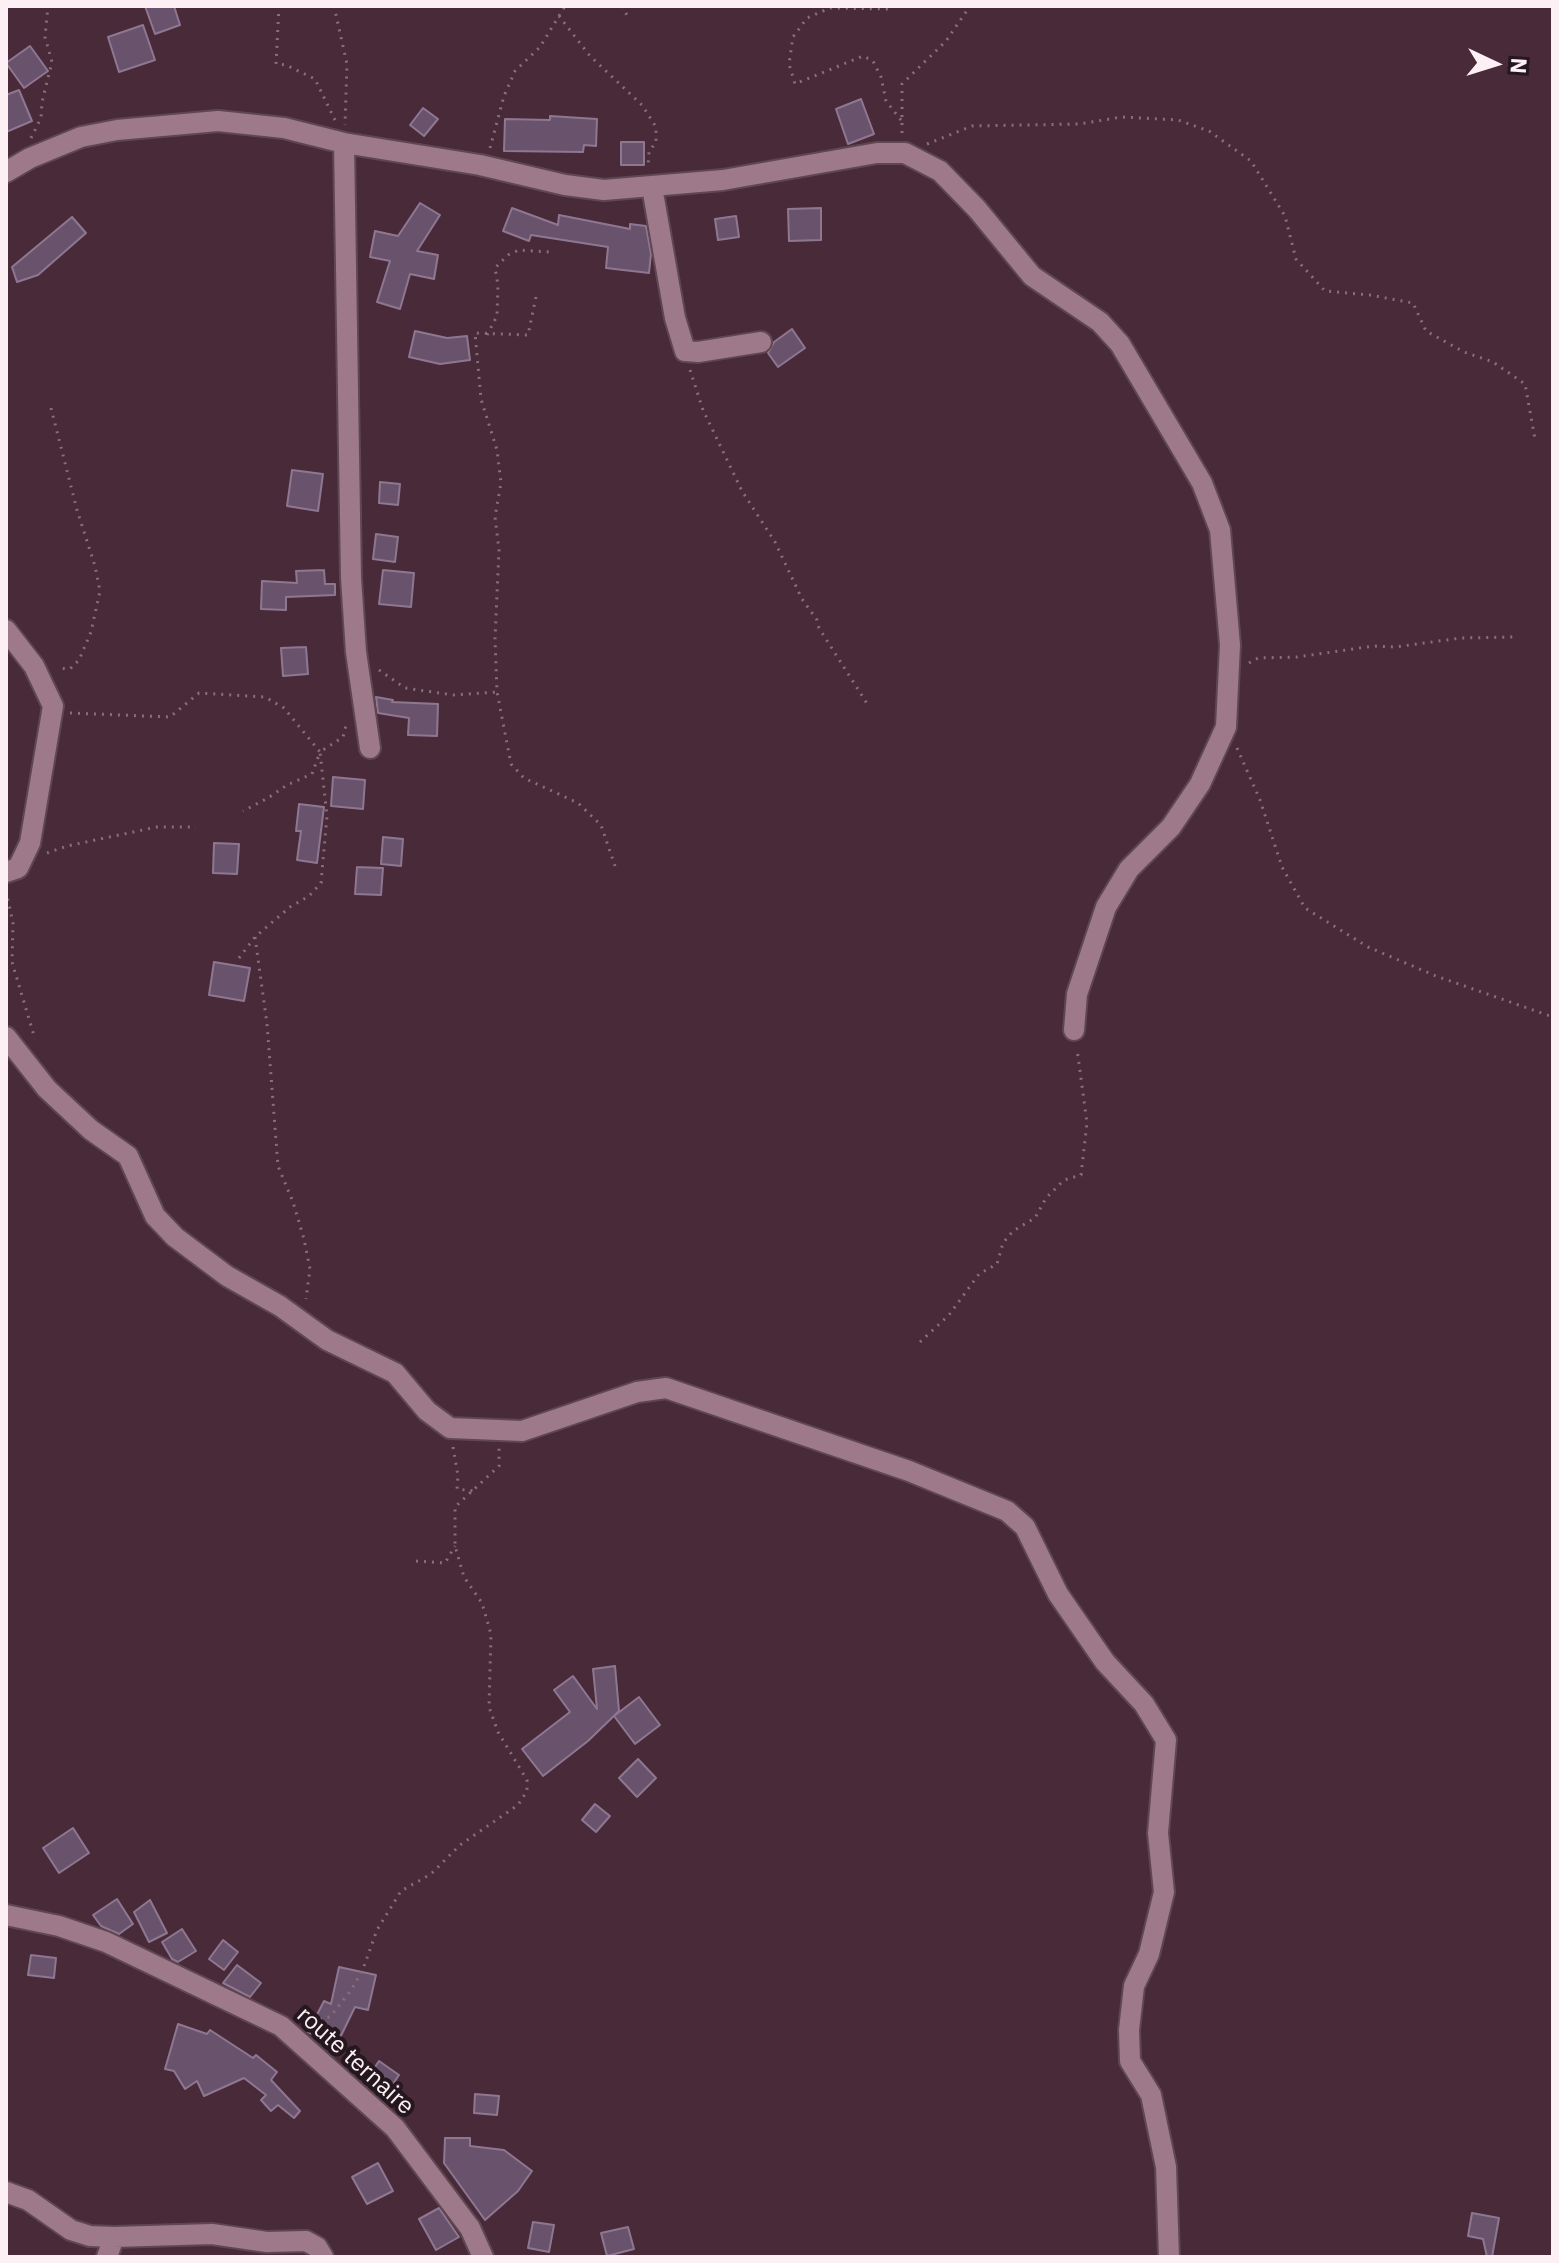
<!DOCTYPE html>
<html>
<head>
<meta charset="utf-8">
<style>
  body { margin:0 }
  #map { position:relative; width:1559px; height:2263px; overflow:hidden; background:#482a38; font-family:"IBM Plex Sans",sans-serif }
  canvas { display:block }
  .frame { position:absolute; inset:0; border:8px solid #fdf0f5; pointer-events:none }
  .north { position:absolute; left:1455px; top:24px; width:80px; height:80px; -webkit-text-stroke:6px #25171e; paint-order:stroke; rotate:94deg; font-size:22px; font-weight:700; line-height:32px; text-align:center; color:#fdf0f5 }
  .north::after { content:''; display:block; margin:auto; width:28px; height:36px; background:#fdf0f5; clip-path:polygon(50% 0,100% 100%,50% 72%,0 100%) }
</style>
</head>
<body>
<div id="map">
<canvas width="1559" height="2263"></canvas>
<div class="frame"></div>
<div class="north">N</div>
</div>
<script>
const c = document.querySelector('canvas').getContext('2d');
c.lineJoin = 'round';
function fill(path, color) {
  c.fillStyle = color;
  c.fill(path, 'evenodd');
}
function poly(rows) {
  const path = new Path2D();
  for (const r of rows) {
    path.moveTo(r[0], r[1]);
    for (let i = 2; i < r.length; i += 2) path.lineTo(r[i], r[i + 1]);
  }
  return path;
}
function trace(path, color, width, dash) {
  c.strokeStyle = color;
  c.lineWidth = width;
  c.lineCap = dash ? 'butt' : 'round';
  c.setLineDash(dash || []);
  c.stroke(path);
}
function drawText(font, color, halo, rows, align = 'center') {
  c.font = font + ' "IBM Plex Sans",sans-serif';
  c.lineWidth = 8;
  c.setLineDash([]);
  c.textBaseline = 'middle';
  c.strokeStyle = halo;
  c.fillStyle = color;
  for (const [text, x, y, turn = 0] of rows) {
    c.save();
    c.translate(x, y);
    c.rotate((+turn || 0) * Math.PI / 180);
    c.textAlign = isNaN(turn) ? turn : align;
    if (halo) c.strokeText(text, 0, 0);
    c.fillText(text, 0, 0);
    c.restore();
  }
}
const building = poly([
  [145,6,174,6,180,25,155,34,145,6],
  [143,25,155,60,119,72,108,37,143,25],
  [30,46,48,71,24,88,6,63,30,46],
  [19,90,32,121,6,132,6,95,19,90],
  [861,99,874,134,848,144,836,109,861,99],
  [423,108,438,119,424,136,410,125,423,108],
  [550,116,597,119,596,146,584,145,583,152,504,151,505,119,550,120,550,116],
  [621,142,644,142,644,165,621,165,621,142],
  [420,203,440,215,417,251,438,255,434,279,410,274,400,309,377,302,390,261,370,257,375,231,398,236,420,203],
  [512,208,558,225,559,215,630,229,630,224,646,226,651,254,649,273,606,268,608,247,531,235,529,241,503,231,512,208],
  [821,208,821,240,789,241,788,209,821,208],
  [736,216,739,237,718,240,715,219,736,216],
  [72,217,86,233,38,275,17,282,12,267,72,217],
  [792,329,805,348,778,367,768,353,774,342,792,329],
  [415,331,447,338,467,336,470,360,440,364,409,357,415,331],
  [292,470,323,474,318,511,287,506,292,470],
  [380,482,400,484,398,505,379,503,380,482],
  [376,534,398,537,395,562,373,559,376,534],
  [324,570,325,584,335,584,335,595,286,597,286,610,261,609,262,581,297,583,296,571,324,570],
  [383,570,414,573,411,607,379,604,383,570],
  [306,647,308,674,283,676,281,648,306,647],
  [376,697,393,700,392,702,438,704,437,736,408,735,409,718,378,713,376,697],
  [333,777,365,780,363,809,331,806,333,777],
  [299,804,324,807,317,863,297,860,301,831,296,831,299,804],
  [383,837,403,839,401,866,381,864,383,837],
  [214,843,239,844,237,874,213,873,214,843],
  [357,867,383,868,381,895,355,894,357,867],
  [214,962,250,968,244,1001,209,995,214,962],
  [615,1666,619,1711,588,1741,543,1776,522,1749,570,1712,554,1690,573,1676,597,1709,593,1669,615,1666],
  [639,1697,660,1725,635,1744,614,1716,639,1697],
  [638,1759,656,1778,637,1797,619,1778,638,1759],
  [595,1804,610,1816,596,1832,582,1820,595,1804],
  [73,1828,89,1853,59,1873,43,1848,73,1828],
  [117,1899,133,1924,119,1934,101,1926,93,1915,117,1899],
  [150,1900,167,1933,149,1942,134,1912,150,1900],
  [182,1929,196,1951,178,1962,172,1959,162,1942,182,1929],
  [223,1940,238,1952,224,1970,209,1959,223,1940],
  [31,1955,56,1958,54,1978,28,1975,31,1955],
  [237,1965,261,1983,250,1997,223,1983,237,1965],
  [339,1967,376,1975,368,2010,355,2007,336,2046,308,2032,324,2001,331,2004,339,1967],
  [178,2024,207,2034,210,2030,253,2058,256,2055,277,2072,271,2080,300,2111,294,2118,278,2105,271,2111,261,2100,266,2095,244,2078,204,2096,197,2081,185,2089,174,2071,165,2069,178,2024],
  [379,2061,399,2075,387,2093,367,2079,379,2061],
  [475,2094,499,2096,497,2115,474,2113,475,2094],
  [445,2138,470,2138,470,2146,504,2150,532,2171,518,2191,485,2220,444,2163,445,2138],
  [378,2163,393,2191,367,2204,352,2177,378,2163],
  [439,2208,459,2237,436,2250,419,2219,439,2208],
  [1472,2213,1499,2218,1492,2257,1487,2257,1483,2239,1468,2236,1472,2213],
  [533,2222,554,2225,549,2252,528,2248,533,2222],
  [628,2227,634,2249,607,2256,601,2233,628,2227]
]);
fill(building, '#69536c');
trace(building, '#8f7792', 2);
const minor = poly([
  [344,143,351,578,356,652,370,748],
  [6,172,30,158,81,137,117,130,218,121,284,128,344,143,480,165,565,185,604,190,723,180,877,153,905,153,940,171,977,209,1032,276,1100,322,1120,344,1202,483,1220,530,1230,645,1226,727,1200,784,1171,827,1129,869,1106,907,1077,994,1074,1030],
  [652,187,675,318,685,351,698,352,761,342],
  [6,630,34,666,53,706,30,843,18,868,6,872],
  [6,1037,47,1089,91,1130,128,1156,155,1216,175,1237,227,1276,280,1306,327,1340,395,1373,427,1411,450,1428,522,1431,637,1392,666,1388,909,1471,1007,1511,1025,1527,1058,1594,1105,1662,1144,1704,1166,1740,1158,1833,1164,1892,1149,1954,1134,1986,1129,2030,1130,2061,1151,2095,1166,2167,1169,2257],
  [6,1915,59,1926,106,1942,281,2026,395,2128,470,2228,483,2257],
  [6,2192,28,2200,71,2230,90,2236,114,2237],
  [107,2257,114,2237,212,2234,267,2242,306,2241,317,2247,323,2257]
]);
trace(minor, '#5f4752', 24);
trace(poly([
  [279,6,276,64,286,65,315,79,335,120],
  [334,6,347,64,345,125],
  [622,6,629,19],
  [895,6,890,9,830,8,807,18,793,37,789,64,795,84,863,56,873,61,881,77,886,101,901,120],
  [559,16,565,6],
  [902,133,902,84,946,41,970,6],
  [31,138,41,118,42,102,52,62,45,37,48,6],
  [927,144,972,126,1079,124,1122,117,1178,120,1209,131,1251,161,1285,216,1296,259,1325,291,1370,295,1413,303,1426,331,1464,352,1493,362,1525,384,1535,439],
  [490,148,504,96,515,71,540,47,559,16,590,56,642,105,656,127,656,142,649,152,648,166],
  [536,297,528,335,475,333,481,399,497,450,501,483,495,517,499,550,495,639,497,692,511,764,524,778,578,803,601,825,615,866],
  [487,335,497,316,498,285,495,268,508,255,519,250,549,252],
  [690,370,703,410,742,491,775,542,802,599,817,620,819,628,868,705],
  [51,408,77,510,95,566,100,591,91,632,79,660,70,669,58,668],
  [1249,663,1258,658,1297,657,1374,646,1395,647,1461,638,1516,637],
  [379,670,405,688,453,695,497,692],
  [70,713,170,717,199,693,265,697,284,708,320,752,312,774,287,785,268,798,243,811],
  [1237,748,1260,800,1282,867,1305,908,1368,947,1436,976,1553,1017],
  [47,853,67,846,157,827,196,827],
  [6,891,13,923,12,962,35,1039],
  [255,937,267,1024,278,1166,293,1202,304,1239,310,1269,306,1299],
  [239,958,255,937,290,907,309,896,321,883,327,816,320,752,343,737,346,725],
  [920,1342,949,1315,979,1274,997,1264,1003,1243,1013,1231,1035,1218,1046,1198,1064,1180,1081,1175,1087,1123,1077,1049],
  [453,1447,458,1476,457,1489,474,1491],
  [416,1561,445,1563,455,1546],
  [304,2022,330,2017,352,1989,363,1969,377,1930,401,1891,431,1874,460,1845,518,1805,527,1791,527,1780,498,1732,489,1707,491,1634,482,1603,464,1577,455,1546,455,1507,499,1466,499,1447]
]), '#88707a', 3, [2, 6]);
trace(minor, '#9d7989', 20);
drawText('24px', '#fdf0f5', '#25171e', [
  ["route ternaire",355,2061,42]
]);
</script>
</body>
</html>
